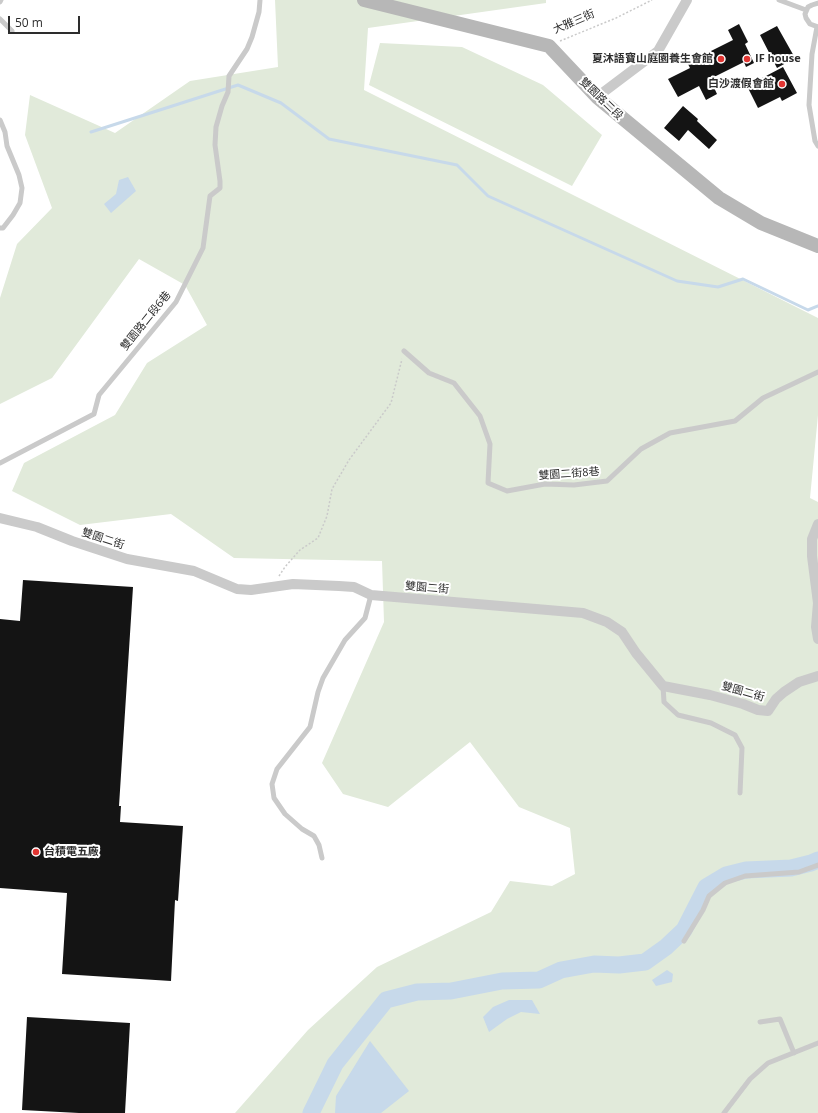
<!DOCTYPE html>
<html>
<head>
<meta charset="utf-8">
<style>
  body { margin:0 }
  #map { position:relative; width:818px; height:1113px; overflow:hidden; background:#fff; font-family:"Open Sans",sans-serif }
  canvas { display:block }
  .scale { position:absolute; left:8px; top:16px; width:72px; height:18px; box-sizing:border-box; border:2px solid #2d2d2d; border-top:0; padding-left:5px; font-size:12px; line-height:14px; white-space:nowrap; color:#2d2d2d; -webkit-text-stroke:3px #fff; paint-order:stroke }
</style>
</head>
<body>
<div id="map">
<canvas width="818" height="1113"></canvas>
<div class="scale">50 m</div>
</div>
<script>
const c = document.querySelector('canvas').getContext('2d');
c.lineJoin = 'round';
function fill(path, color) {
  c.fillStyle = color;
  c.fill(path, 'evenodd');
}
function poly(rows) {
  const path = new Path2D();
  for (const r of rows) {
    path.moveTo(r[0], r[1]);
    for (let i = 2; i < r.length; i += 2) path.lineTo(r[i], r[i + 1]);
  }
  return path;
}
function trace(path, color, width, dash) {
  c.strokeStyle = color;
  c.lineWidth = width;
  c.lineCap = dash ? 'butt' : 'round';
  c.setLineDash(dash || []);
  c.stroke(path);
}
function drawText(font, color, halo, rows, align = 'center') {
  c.font = font + ' "Open Sans","Noto Sans TC",sans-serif';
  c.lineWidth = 4;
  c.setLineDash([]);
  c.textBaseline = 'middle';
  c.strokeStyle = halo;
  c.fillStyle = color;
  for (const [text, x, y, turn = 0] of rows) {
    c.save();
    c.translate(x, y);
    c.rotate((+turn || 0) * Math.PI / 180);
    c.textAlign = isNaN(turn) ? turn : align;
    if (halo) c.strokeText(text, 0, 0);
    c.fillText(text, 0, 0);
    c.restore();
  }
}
fill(poly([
  [275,0,546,0,546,3,368,28,364,90,818,318,818,415,810,498,818,502,818,1113,235,1113,308,1030,377,967,491,912,510,881,552,886,575,874,570,828,519,807,470,742,388,807,343,794,322,763,384,622,382,561,234,558,171,514,80,525,12,491,24,463,115,415,147,363,207,325,185,285,139,259,52,378,0,404,0,298,17,244,52,208,25,135,30,95,115,133,190,81,278,67],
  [380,43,462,47,543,85,602,135,572,186,369,85]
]), '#e1eada');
fill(poly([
  [128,177,136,191,111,213,104,204,116,194,119,180],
  [667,970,673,974,672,982,656,986,652,980],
  [509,1000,532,1000,540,1014,521,1012,507,1019,489,1032,483,1017,493,1007],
  [370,1041,409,1091,381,1113,335,1113,336,1096]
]), '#c7d9ea');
trace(poly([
  [91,132,238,85,281,103,329,139,457,165,488,196,677,281,718,287,743,279,808,310,818,306]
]), '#c7d9ea', 3);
trace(poly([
  [311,1113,335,1064,386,1000,417,992,451,991,502,981,539,980,561,970,594,964,619,965,645,962,666,947,684,930,706,887,726,875,746,870,791,868,811,863,818,860]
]), '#c7d9ea', 17);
fill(poly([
  [739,24,748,42,745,44,754,63,746,67,744,62,710,79,717,94,706,100,699,86,678,97,668,79,690,68,686,60,698,55,699,57,733,40,728,30],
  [777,26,795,58,777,68,760,35],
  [783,67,797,93,782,101,780,97,758,108,747,86],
  [683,106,698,119,697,121,717,140,709,149,688,130,679,141,664,128],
  [23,580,133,587,119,806,121,806,120,822,183,826,178,901,175,900,171,981,62,974,67,893,0,888,0,619,20,621],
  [27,1017,130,1023,125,1113,79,1113,22,1110]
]), '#141414');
trace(poly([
  [560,41,616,18,652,0],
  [279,576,285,567,300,550,318,538,327,516,332,489,349,460,391,403,402,359]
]), '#cacaca', 1.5, [2, 2]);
trace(poly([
  [779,0,806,10],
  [0,2,1,0],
  [818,3,812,5,808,7,805,14,806,18,810,24,818,27],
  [0,19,12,31],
  [817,27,812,54,809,105,815,141,818,146],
  [0,120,5,132,7,146,19,175,22,188,20,203,13,215,3,228,0,228],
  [404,351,429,373,454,383,480,416,490,444,488,483,507,491,545,484,574,485,607,481,641,449,670,433,735,421,763,398,818,372],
  [0,463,94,414,99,395,176,302,203,248,210,196,220,188,220,181,215,145,216,127,222,106,228,92,229,76,247,49,252,37,259,12,260,0],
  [663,686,664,702,678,715,711,723,735,735,742,748,740,793],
  [322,858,319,845,314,836,302,829,285,814,274,798,272,784,277,769,310,727,318,692,323,678,345,640,365,618,371,595],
  [684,941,703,910,709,896,725,883,745,876,799,872,818,865],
  [760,1022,780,1019,794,1053],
  [724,1113,750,1079,768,1063,818,1043]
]), '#cacaca', 5);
trace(poly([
  [597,97,658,51,687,0],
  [0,518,37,527,72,541,127,559,194,571,237,589,251,590,293,584,339,586,354,587,371,595,583,613,607,622,622,632,636,653,663,686,710,695,743,704,758,710,768,711,776,699,784,692,799,682,818,676],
  [818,524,812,539,812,556,818,603,816,627,818,639]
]), '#cacaca', 10);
trace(poly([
  [364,0,549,46,597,97,719,198,761,223,818,246]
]), '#b7b7b7', 14);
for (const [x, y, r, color] of [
  [721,59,4,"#e13532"],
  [747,59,4,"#e13532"],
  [782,84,4,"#e13532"],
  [36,852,4,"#e13532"]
]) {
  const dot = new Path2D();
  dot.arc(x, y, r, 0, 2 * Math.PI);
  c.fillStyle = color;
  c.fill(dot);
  trace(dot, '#fff', 1.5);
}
drawText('11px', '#2d2d2d', '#fff', [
  ["大雅三街",574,22,-23],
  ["雙園路二段",601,99,44],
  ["雙園路二段6巷",146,321,-51],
  ["雙園二街8巷",569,474,-4],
  ["雙園二街",103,539,18],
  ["雙園二街",427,588,5],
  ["雙園二街",743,692,16]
]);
drawText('bold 11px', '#2d2d2d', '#fff', [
  ["夏沐語寶山庭園養生會館",713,59],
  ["IF house",755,59,"left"],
  ["白沙渡假會館",774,84],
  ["台積電五廠",44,852,"left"]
], 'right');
</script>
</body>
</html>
